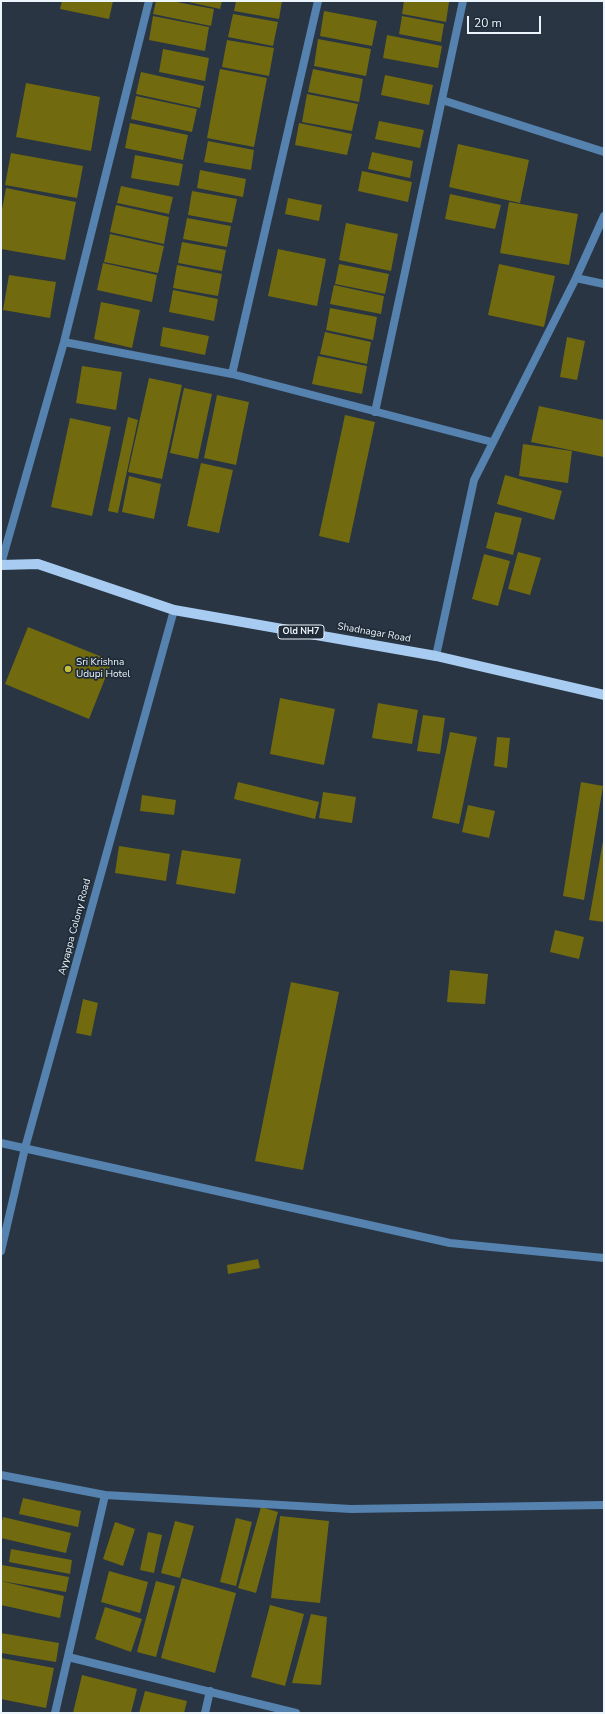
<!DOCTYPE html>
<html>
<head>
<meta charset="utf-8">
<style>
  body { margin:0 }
  #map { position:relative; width:605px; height:1714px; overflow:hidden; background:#293542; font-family:"Nunito Sans",sans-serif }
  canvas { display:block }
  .frame { position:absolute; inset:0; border:2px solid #ecf4fc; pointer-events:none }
  .scale { position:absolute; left:467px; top:16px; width:74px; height:18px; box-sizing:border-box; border:2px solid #ecf4fc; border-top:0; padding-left:5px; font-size:12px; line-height:14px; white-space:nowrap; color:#ecf4fc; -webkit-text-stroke:3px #1f2b37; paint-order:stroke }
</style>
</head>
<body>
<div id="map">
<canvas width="605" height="1714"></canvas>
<div class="frame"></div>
<div class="scale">20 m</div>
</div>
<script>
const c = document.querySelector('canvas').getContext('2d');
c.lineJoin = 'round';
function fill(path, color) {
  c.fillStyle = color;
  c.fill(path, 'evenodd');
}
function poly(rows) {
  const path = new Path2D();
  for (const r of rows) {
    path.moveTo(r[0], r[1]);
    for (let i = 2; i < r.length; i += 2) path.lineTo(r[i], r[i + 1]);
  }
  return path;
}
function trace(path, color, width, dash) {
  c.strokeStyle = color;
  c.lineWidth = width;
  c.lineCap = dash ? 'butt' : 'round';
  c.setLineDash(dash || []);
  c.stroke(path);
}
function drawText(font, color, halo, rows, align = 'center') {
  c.font = font + ' "Nunito Sans",sans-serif';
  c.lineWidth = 3.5;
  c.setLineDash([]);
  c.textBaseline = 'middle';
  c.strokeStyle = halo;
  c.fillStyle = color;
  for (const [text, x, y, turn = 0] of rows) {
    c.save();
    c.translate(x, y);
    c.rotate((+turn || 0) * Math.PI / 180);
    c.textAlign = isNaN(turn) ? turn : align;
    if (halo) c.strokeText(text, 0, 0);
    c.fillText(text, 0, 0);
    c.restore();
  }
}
fill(poly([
  [62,1,113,1,109,19,60,9],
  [156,1,171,1,214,9,211,26,153,14],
  [184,1,222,1,220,9],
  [236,1,282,1,279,19,234,11],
  [404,1,449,2,446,22,402,14],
  [324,11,377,21,372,46,320,36],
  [233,14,278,22,273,46,228,37],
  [153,16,209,27,205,51,149,40],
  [402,16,444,24,441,42,399,34],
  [387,35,442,46,438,68,383,58],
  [318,39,371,49,366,76,314,66],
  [227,40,274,48,269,76,222,67],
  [163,49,209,58,205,81,159,72],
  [220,69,267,78,254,147,207,138],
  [313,69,363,79,359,102,308,92],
  [141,72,204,86,200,108,136,94],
  [385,75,433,85,429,105,381,95],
  [26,83,100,97,91,151,16,137],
  [307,94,358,104,352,131,302,122],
  [136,96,197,109,192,132,131,119],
  [379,121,424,130,420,148,375,139],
  [130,123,188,135,183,160,125,148],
  [299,123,352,134,347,155,295,145],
  [208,141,254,150,251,170,204,162],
  [458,144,529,160,520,203,449,187],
  [372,152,413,161,410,178,368,169],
  [11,153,83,166,77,198,5,185],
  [135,155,183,164,179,186,131,178],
  [200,170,246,179,243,197,197,188],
  [362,171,412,182,408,202,358,191],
  [121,186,173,197,169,214,117,203],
  [6,188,76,202,65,260,1,249,1,215],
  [192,191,237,199,232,223,188,215],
  [450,194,501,205,495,229,445,219],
  [288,198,322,205,319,221,285,214],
  [509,202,578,214,569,265,500,253],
  [116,205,169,217,164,244,110,232],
  [187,218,231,226,227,247,183,239],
  [346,223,398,234,391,271,339,260],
  [110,234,164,246,158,273,104,262],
  [182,242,226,250,222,271,178,263],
  [278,249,326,259,317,306,268,296],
  [103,263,157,275,152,302,97,290],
  [339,264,389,274,385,294,335,284],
  [499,264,555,276,544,327,488,315],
  [177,265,222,274,218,296,173,288],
  [9,275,56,282,50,318,3,310],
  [334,285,384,296,381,314,330,304],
  [173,290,218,299,214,321,169,312],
  [101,302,140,310,132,348,94,339],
  [330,308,377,317,373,340,326,330],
  [163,327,209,336,205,355,160,346],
  [325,332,371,342,367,364,320,354],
  [567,337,585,341,577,380,560,377],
  [318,356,367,366,362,394,312,384],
  [82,366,122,372,116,410,76,403],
  [149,378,182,385,162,479,128,472],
  [184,388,212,394,198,459,170,453],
  [217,395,249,402,236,465,204,458],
  [539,406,604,420,604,457,531,442],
  [345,415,375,422,349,543,319,536],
  [128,417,138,420,118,513,108,511],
  [70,418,111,427,92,516,51,507],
  [523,444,572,451,568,483,519,476],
  [201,463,233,470,219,533,187,526],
  [505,475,562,491,554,520,497,504],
  [129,476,161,484,154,519,122,512],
  [495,512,522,518,513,555,486,548],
  [518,552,541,558,530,595,508,589],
  [484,554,510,561,498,606,472,599],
  [28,627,112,661,89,719,5,684],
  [280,698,335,709,324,765,270,754],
  [378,703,418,710,412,744,372,738],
  [423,715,445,718,440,754,417,751],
  [450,732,477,737,459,824,432,818],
  [497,737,510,738,507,768,494,766],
  [238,782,319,802,315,819,234,799],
  [581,782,603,786,584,900,563,896],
  [323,792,356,797,352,823,319,818],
  [142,795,176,800,174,815,140,811],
  [468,805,495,811,489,838,462,832],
  [603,841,604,841,604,922,589,920],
  [119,846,170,854,166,881,115,873],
  [182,850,241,859,235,894,176,884],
  [555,930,584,937,579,959,550,952],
  [450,970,488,974,485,1004,447,1002],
  [291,982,339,992,303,1170,255,1161],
  [83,999,98,1003,91,1036,76,1033],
  [258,1259,260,1268,228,1274,227,1265],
  [23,1498,81,1511,78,1527,19,1514],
  [261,1507,278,1512,256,1593,238,1588],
  [280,1516,329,1521,320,1603,271,1598],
  [3,1517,71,1533,66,1553,1,1538,1,1526],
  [236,1518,252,1522,236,1586,220,1582],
  [175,1521,194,1526,180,1578,161,1573],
  [115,1522,135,1529,123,1566,103,1559],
  [148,1532,162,1535,154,1573,140,1570],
  [11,1549,72,1560,70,1574,9,1562],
  [2,1565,69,1577,66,1592,1,1581],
  [109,1571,148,1582,140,1613,101,1602],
  [182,1578,236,1593,215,1673,161,1658],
  [1,1581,64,1596,60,1618,1,1605],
  [156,1581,175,1586,156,1657,137,1652],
  [270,1605,304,1614,285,1686,251,1677],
  [105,1607,142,1619,131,1652,95,1639],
  [311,1614,327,1617,321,1685,292,1683],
  [1,1633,59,1643,56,1662,1,1653],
  [1,1658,54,1668,46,1708,1,1699],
  [82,1675,137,1689,131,1713,73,1713],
  [145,1691,187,1701,184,1713,139,1713]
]), '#716a0e');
trace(poly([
  [442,100,604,152],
  [576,278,604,284],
  [64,342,232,374,492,442],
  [232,374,318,1],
  [375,412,463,1],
  [1,564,64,342,149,1],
  [436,656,474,480,576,278,604,216],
  [1,1143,450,1243,604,1258],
  [1,1251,25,1148,174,610],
  [1,1475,105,1495,351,1509,604,1505],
  [68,1657,296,1713],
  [55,1713,105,1495],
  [205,1713,210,1691]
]), '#5582af', 8);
trace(poly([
  [1,565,38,564,174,610,436,656,604,695]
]), '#a8ccf1', 10);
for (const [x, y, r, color] of [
  [68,669,4,"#c6bc3c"]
]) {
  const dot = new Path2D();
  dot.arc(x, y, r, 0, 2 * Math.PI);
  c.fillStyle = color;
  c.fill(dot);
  trace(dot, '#1f2b37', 1.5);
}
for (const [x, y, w] of [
  [301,632,46]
]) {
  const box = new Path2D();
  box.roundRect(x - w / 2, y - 7, w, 14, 3);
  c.fillStyle = '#1f2b37';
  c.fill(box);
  trace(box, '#ecf4fc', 1);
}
drawText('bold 9px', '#ecf4fc', null, [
  ["Old NH7",301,632]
]);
drawText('10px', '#ecf4fc', '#1f2b37', [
  ["Shadnagar Road",374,633,10],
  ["Ayyappa Colony Road",75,927,-75]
]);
drawText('10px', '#ecf4fc', '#1f2b37', [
  ["Sri Krishna",76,663],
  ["Udupi Hotel",76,675]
], 'left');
</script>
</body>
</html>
